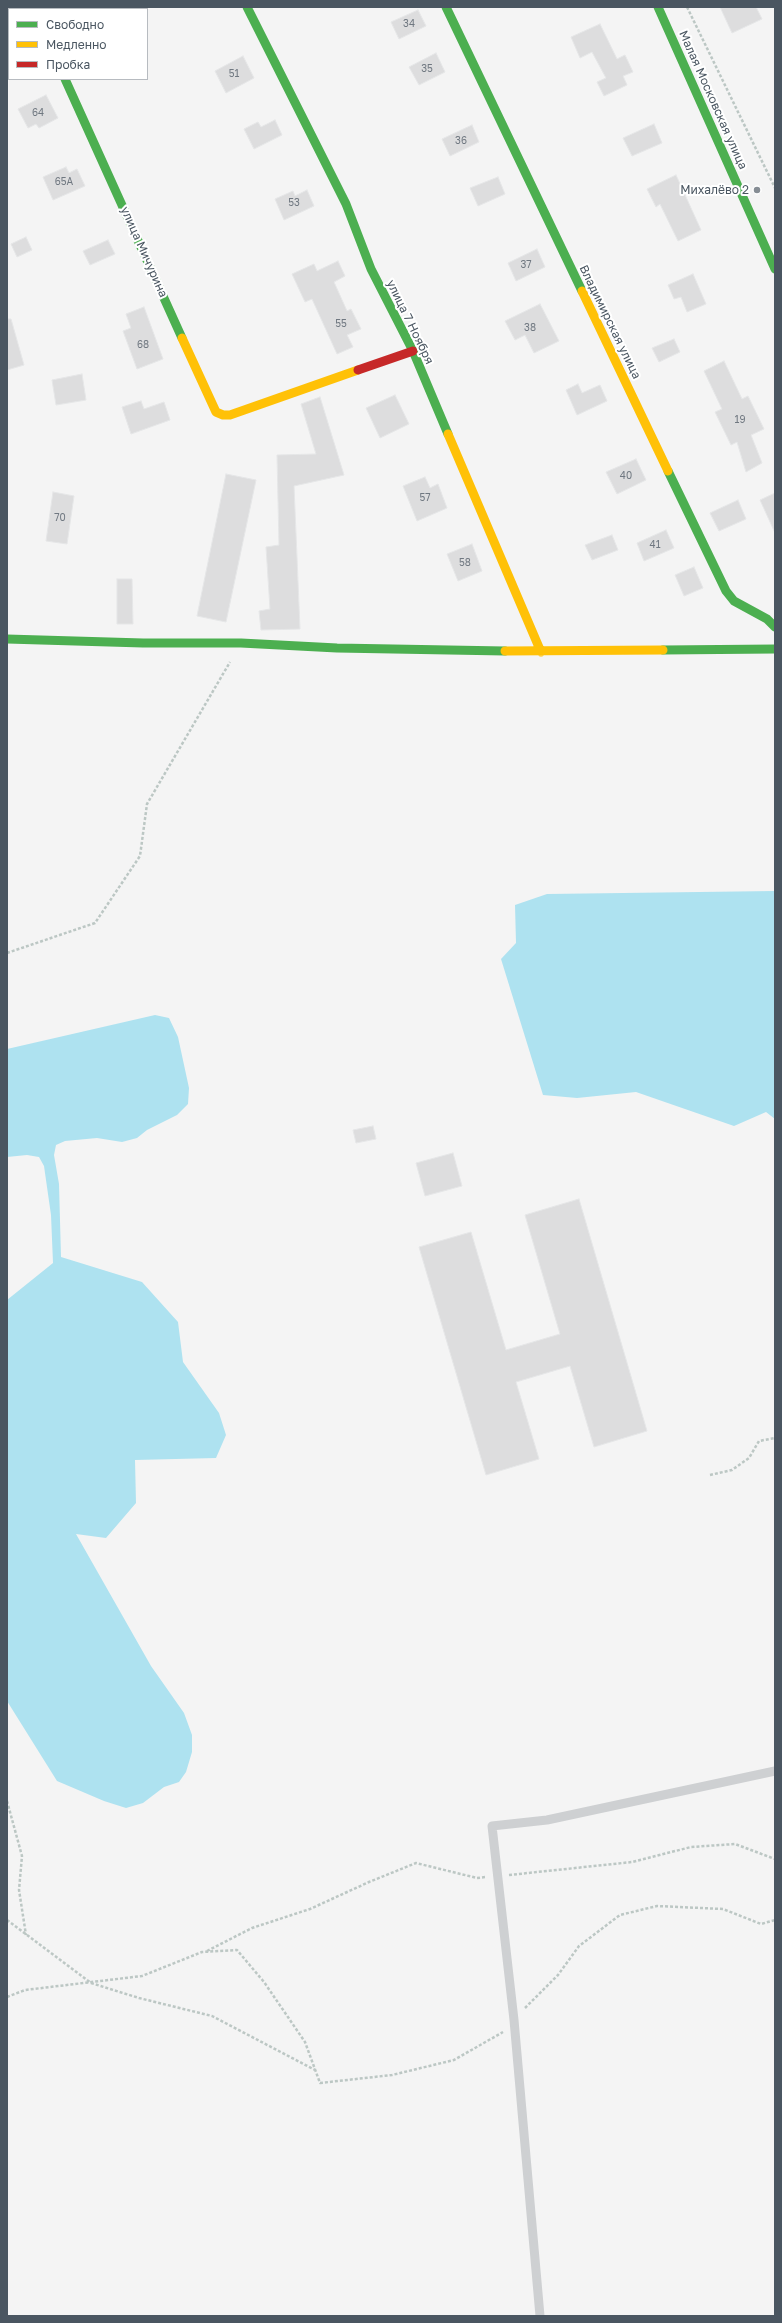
<!DOCTYPE html>
<html>
<head>
<meta charset="utf-8">
<style>
  body { margin:0 }
  #map { position:relative; width:782px; height:2323px; overflow:hidden; background:#f4f4f4; font-family:"Golos Text",sans-serif }
  canvas { display:block }
  .frame { position:absolute; inset:0; border:8px solid #4a5661; pointer-events:none }
  .legend { position:absolute; left:8px; top:8px; width:140px; height:72px; box-sizing:border-box; background:#fff; border:1px solid #b7bbc0; margin:0; padding:5px 7px; list-style:none; font-size:12px; color:#4a5661 }
  .legend li { display:flex; align-items:center; gap:8px; height:20px }
  .legend b { width:20px; border:1px solid #b7bbc0 }
</style>
</head>
<body>
<div id="map">
<canvas width="782" height="2323"></canvas>
<div class="frame"></div>
<ul class="legend">
<li><b style="height:5px;background:#4caf50"></b>Свободно</li>
<li><b style="height:5px;background:#ffc107"></b>Медленно</li>
<li><b style="height:5px;background:#c62828"></b>Пробка</li>
</ul>
</div>
<script>
const c = document.querySelector('canvas').getContext('2d');
c.lineJoin = 'round';
function fill(path, color) {
  c.fillStyle = color;
  c.fill(path, 'evenodd');
}
function poly(rows) {
  const path = new Path2D();
  for (const r of rows) {
    path.moveTo(r[0], r[1]);
    for (let i = 2; i < r.length; i += 2) path.lineTo(r[i], r[i + 1]);
  }
  return path;
}
function trace(path, color, width, dash) {
  c.strokeStyle = color;
  c.lineWidth = width;
  c.lineCap = dash ? 'butt' : 'round';
  c.setLineDash(dash || []);
  c.stroke(path);
}
function drawText(font, color, halo, rows, align = 'center') {
  c.font = font + ' "Golos Text",sans-serif';
  c.lineWidth = 4;
  c.setLineDash([]);
  c.textBaseline = 'middle';
  c.strokeStyle = halo;
  c.fillStyle = color;
  for (const [text, x, y, turn = 0] of rows) {
    c.save();
    c.translate(x, y);
    c.rotate((+turn || 0) * Math.PI / 180);
    c.textAlign = isNaN(turn) ? turn : align;
    if (halo) c.strokeText(text, 0, 0);
    c.fillText(text, 0, 0);
    c.restore();
  }
}
fill(poly([
  [775,891,775,1119,766,1112,734,1126,636,1092,577,1098,543,1095,501,959,516,943,515,905,547,894],
  [155,1015,169,1018,178,1037,189,1088,188,1104,177,1115,147,1130,137,1138,122,1142,97,1138,65,1141,56,1145,54,1155,59,1184,61,1257,142,1282,178,1322,183,1362,219,1413,226,1435,216,1458,135,1460,136,1503,106,1538,76,1534,151,1666,184,1713,192,1735,192,1752,186,1772,179,1782,164,1787,143,1803,126,1808,104,1801,57,1781,7,1701,7,1300,53,1263,51,1215,44,1166,39,1157,27,1155,7,1157,7,1049]
]), '#aee2f0');
const building = poly([
  [720,7,756,7,762,19,732,33,720,7],
  [418,10,426,26,399,39,391,22,418,10],
  [600,24,617,59,625,55,633,72,623,76,627,85,604,96,597,82,606,78,592,52,580,58,571,37,600,24],
  [436,53,445,72,419,85,409,67,436,53],
  [243,56,254,78,226,93,215,71,243,56],
  [46,95,58,118,39,128,36,124,28,128,18,109,46,95],
  [275,120,282,135,254,149,244,129,258,122,261,127,275,120],
  [654,124,662,143,632,156,623,138,654,124],
  [472,125,479,142,450,156,442,139,472,125],
  [66,167,69,173,77,169,85,186,53,200,43,177,66,167],
  [676,175,701,230,678,241,660,204,656,207,647,189,676,175],
  [498,177,505,194,478,206,470,188,498,177],
  [307,190,314,206,284,220,275,199,293,191,295,196,307,190],
  [26,237,32,250,17,257,11,244,26,237],
  [108,240,115,254,90,265,83,251,108,240],
  [537,249,545,267,516,281,508,263,537,249],
  [338,261,345,276,334,282,347,311,351,309,361,329,347,335,353,347,337,354,312,299,305,302,292,274,314,264,317,271,338,261],
  [693,274,706,304,687,312,681,297,674,299,668,285,693,274],
  [540,304,559,341,534,353,525,335,515,340,505,321,540,304],
  [144,307,163,359,137,369,123,331,131,328,126,314,144,307],
  [7,319,11,319,24,365,7,370,7,319],
  [674,339,680,352,659,362,652,348,674,339],
  [724,361,742,399,748,396,764,429,751,435,762,463,746,472,737,442,731,445,715,412,722,409,704,371,724,361],
  [82,374,86,400,56,405,52,380,82,374],
  [578,384,582,393,600,385,607,401,577,415,566,390,578,384],
  [395,395,409,424,380,438,366,408,395,395],
  [320,397,344,475,294,486,300,629,261,630,259,611,270,609,266,547,279,545,277,455,316,454,301,404,320,397],
  [141,401,144,409,164,402,170,420,131,434,122,407,141,401],
  [636,459,646,480,617,494,606,472,636,459],
  [226,474,256,480,226,622,197,616,226,474],
  [425,477,430,488,438,484,447,508,417,521,403,486,425,477],
  [53,492,74,496,67,544,46,541,53,492],
  [775,493,775,533,760,500,775,493],
  [738,500,746,519,719,531,710,513,738,500],
  [666,530,674,548,644,561,637,543,666,530],
  [612,535,618,550,592,560,585,545,612,535],
  [472,544,482,571,458,581,447,554,472,544],
  [694,567,703,588,684,596,675,575,694,567],
  [117,579,132,579,133,624,117,624,117,579],
  [373,1126,376,1139,356,1143,353,1130,373,1126],
  [453,1153,462,1186,425,1196,416,1163,453,1153],
  [579,1199,647,1431,594,1447,570,1366,516,1382,539,1459,486,1475,419,1247,471,1232,506,1350,560,1334,525,1215,579,1199]
]);
fill(building, '#ddddde');
trace(building, '#e5e6e7', 1);
trace(poly([
  [687,7,775,188],
  [7,953,95,923,140,856,147,804,230,662],
  [710,1475,732,1470,749,1458,759,1441,775,1438],
  [7,1801,22,1856,19,1890,26,1935],
  [509,1875,632,1862,691,1847,735,1844,775,1859],
  [7,1920,91,1983,139,1998,212,2016,315,2070],
  [207,1951,252,1928,310,1909,369,1882,416,1863,477,1878,486,1877],
  [7,1997,25,1990,142,1976,202,1952,237,1950,264,1982,305,2042,320,2083,392,2075,454,2060,503,2032],
  [525,2008,558,1975,579,1946,620,1915,657,1906,723,1909,761,1924,775,1920]
]), '#bcc7c4', 2.5, [3, 2]);
trace(poly([
  [540,2316,514,2020,492,1826,547,1820,775,1771]
]), '#ced0d2', 9);
trace(poly([
  [32,7,33,9]
]), '#ced0d2', 19);
trace(poly([
  [247,7,346,204,371,269,413,351,448,434],
  [446,7,582,291],
  [658,7,775,269],
  [65,79,182,338],
  [668,471,726,591,734,601,767,619,775,627],
  [7,639,143,643,241,643,337,648,505,651],
  [663,650,775,649]
]), '#4caf50', 9);
trace(poly([
  [582,291,668,471],
  [182,338,216,412,223,415,230,415,358,370],
  [448,434,541,652],
  [505,651,663,650]
]), '#ffc107', 9);
trace(poly([
  [358,370,413,351]
]), '#c62828', 9);
for (const [x, y, r, color] of [
  [757,190,4,"#868d94"]
]) {
  const dot = new Path2D();
  dot.arc(x, y, r, 0, 2 * Math.PI);
  c.fillStyle = color;
  c.fill(dot);
  trace(dot, '#fff', 1.5);
}
drawText('10px', '#707881', null, [
  ["34",409,24],
  ["35",427,69],
  ["51",234,74],
  ["64",38,113],
  ["36",461,141],
  ["65А",64,182],
  ["53",294,203],
  ["37",526,265],
  ["55",341,324],
  ["38",530,328],
  ["68",143,345],
  ["19",740,420],
  ["40",626,476],
  ["57",425,498],
  ["70",60,518],
  ["41",655,545],
  ["58",465,563]
]);
drawText('12px', '#4a5661', '#fff', [
  ["Малая Московская улица",713,100,66],
  ["улица Мичурина",144,252,66],
  ["улица 7 Ноября",410,322,64],
  ["Владимирская улица",610,322,64]
]);
drawText('12px', '#4a5661', '#fff', [
  ["Михалёво 2",749,190]
], 'right');
</script>
</body>
</html>
